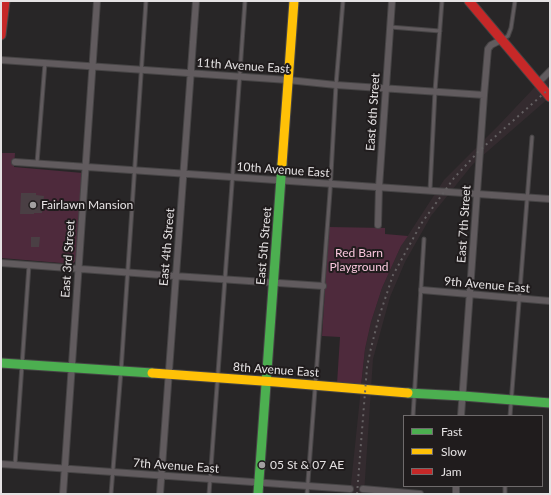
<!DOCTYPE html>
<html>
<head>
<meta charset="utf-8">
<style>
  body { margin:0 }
  #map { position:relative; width:551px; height:495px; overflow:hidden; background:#282627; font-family:Lato,sans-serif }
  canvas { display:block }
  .frame { position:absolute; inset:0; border:2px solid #e5e2e3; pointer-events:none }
  .legend { position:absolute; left:403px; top:415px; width:140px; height:72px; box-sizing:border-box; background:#201c1d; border:1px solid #6f6b6c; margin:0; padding:5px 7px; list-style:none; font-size:12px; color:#e5e2e3 }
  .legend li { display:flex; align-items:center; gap:8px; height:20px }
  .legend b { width:20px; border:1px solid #6f6b6c }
</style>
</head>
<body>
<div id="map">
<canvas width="551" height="495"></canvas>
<div class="frame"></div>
<ul class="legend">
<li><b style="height:5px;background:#4caf50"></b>Fast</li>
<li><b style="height:5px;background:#ffc107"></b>Slow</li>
<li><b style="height:5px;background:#c62828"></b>Jam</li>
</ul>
</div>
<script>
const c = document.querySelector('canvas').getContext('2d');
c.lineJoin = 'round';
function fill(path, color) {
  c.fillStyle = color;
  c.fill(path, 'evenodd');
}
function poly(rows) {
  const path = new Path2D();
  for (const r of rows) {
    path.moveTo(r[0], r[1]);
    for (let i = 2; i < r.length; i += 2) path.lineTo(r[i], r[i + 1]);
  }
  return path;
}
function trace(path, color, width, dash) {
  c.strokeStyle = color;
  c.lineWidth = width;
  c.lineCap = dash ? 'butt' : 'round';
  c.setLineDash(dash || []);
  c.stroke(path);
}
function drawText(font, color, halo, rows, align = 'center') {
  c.font = font + ' Lato,sans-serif';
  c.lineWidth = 4;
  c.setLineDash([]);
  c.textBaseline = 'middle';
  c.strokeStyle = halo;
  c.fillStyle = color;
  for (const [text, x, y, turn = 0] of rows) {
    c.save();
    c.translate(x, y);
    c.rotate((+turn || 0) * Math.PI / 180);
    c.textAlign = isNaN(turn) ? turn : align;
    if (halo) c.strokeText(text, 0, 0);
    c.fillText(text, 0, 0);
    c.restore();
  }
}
fill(poly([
  [550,71,550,97,473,164,431,216,405,262,390,297,373,359,364,494,350,494,365,349,371,322,382,288,401,246,444,180,498,126]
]), '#342b2f');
fill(poly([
  [1,153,15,153,14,167,83,173,76,260,73,264,1,258],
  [329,227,385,228,385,234,408,236,401,246,382,288,371,322,365,349,361,386,337,384,340,337,322,336]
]), '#4e2a3c');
fill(poly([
  [21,193,36,193,36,195,44,196,42,213,34,213,34,214,20,214],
  [31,237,40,237,39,247,31,247]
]), '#4a3f44');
const lane = poly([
  [390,27,440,31],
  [503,39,508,36,511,28,515,1],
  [37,163,45,63],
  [430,190,435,91,442,1],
  [413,416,424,239],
  [510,416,532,137],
  [15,465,29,265],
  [111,494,121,371,146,1],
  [209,494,232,184,245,1],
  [307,494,330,192,336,85,343,1],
  [505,494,505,486]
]);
const street = poly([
  [1,60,288,80,336,85,484,95],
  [538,83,550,71],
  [15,162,550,199],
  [378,225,379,187,392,1],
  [1,263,175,276,323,286],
  [422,290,550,301],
  [461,416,484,95,488,49,491,45,501,40],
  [1,464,350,489],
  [363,489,420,494],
  [63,494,97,1],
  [160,494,196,1],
  [456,494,456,486]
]);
const fast = poly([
  [1,363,152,373],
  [408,393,463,396,550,403],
  [258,494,282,164]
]);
const slow = poly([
  [282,164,294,1],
  [152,373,276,382,408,393]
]);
const jam = poly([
  [469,1,550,97],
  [1,35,5,1]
]);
trace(lane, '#464445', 5);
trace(street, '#464445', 8);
trace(fast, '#464445', 11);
trace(slow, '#464445', 11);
trace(jam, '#464445', 11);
trace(lane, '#615b5e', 3);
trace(street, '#615b5e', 6);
trace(fast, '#4caf50', 9);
trace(slow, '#ffc107', 9);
trace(jam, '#c62828', 9);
trace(poly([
  [357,494,367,367,371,348,379,317,393,275,421,224,454,178,480,150,550,88]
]), '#656163', 2, [2, 4]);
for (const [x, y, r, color] of [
  [33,205,4,"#a3a0a1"],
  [262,465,4,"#a3a0a1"]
]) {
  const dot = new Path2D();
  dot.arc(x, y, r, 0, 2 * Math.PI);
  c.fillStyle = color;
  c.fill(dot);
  trace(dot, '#201c1d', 1.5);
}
drawText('12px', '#e5e2e3', '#201c1d', [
  ["11th Avenue East",243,66,4],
  ["East 6th Street",373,112,-86],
  ["10th Avenue East",283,170,4],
  ["East 7th Street",464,224,-86],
  ["East 5th Street",264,246,-85],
  ["East 4th Street",167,247,-85],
  ["East 3rd Street",68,259,-86],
  ["9th Avenue East",487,285,5],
  ["8th Avenue East",276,370,4],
  ["7th Avenue East",176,466,4]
]);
drawText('12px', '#e5e2e3', '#201c1d', [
  ["Fairlawn Mansion",41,205],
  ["05 St & 07 AE",270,465]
], 'left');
drawText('12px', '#f7c5db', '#201c1d', [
  ["Red Barn",359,253],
  ["Playground",359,267]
]);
</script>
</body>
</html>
